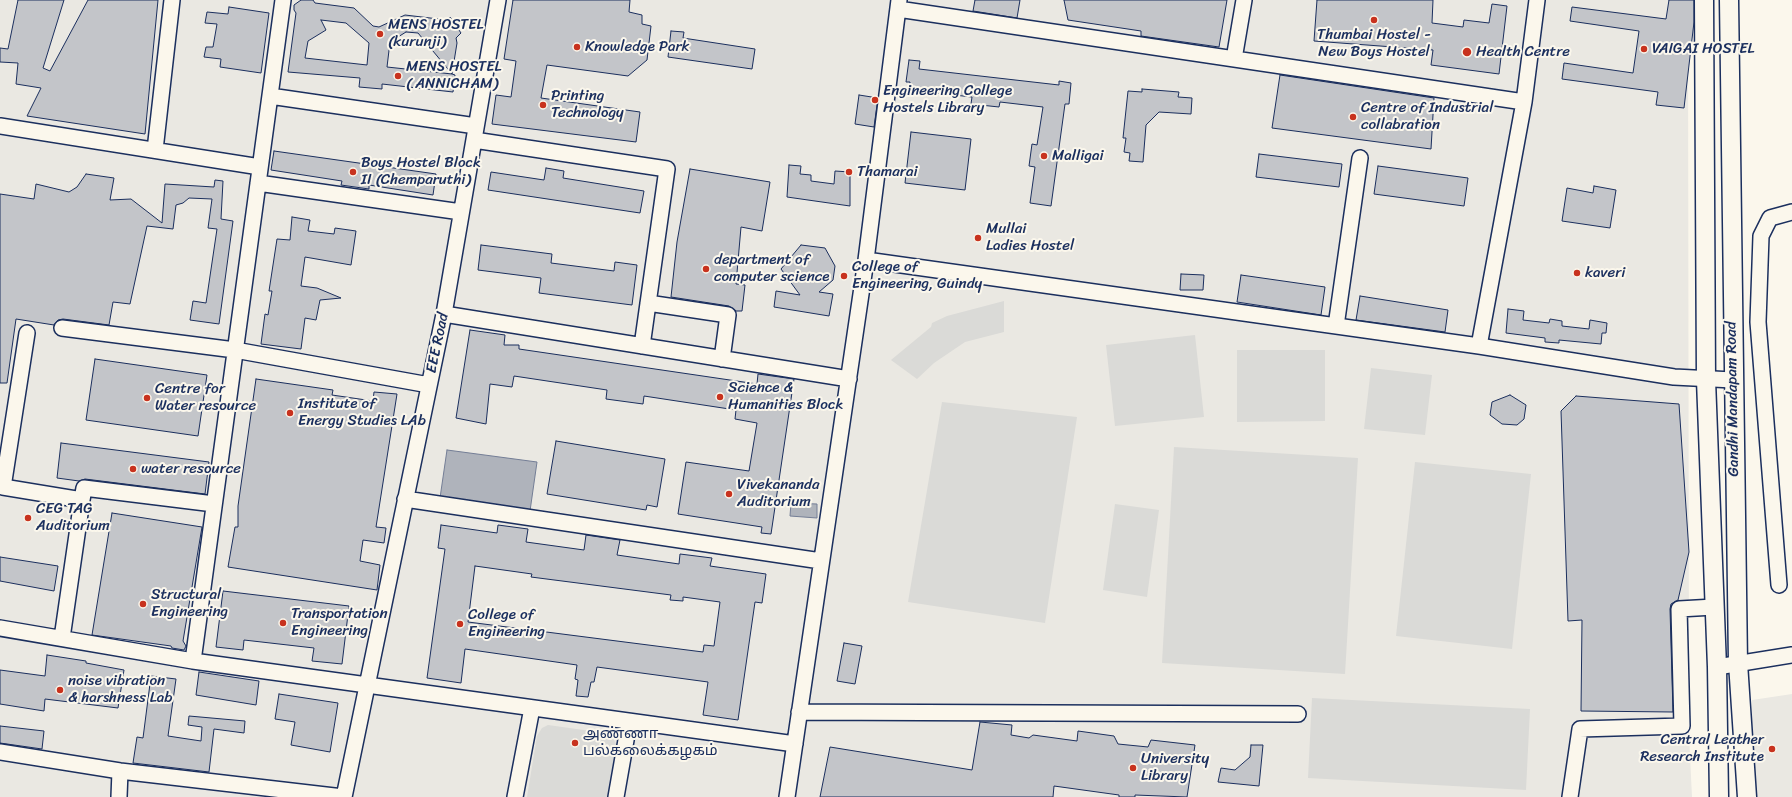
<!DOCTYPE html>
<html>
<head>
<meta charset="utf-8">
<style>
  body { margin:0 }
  canvas { display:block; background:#fbf7ec }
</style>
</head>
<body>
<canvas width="1792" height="797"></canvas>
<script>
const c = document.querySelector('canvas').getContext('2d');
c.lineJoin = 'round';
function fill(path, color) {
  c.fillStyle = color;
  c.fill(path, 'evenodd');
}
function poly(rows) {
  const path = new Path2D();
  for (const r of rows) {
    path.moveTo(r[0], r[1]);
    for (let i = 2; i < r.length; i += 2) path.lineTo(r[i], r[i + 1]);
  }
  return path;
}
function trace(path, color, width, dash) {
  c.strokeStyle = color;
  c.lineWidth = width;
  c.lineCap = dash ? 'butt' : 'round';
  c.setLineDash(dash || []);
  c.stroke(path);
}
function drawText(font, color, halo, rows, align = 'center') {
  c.font = font + ' Sriracha,"Noto Sans Tamil",sans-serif';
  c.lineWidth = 4;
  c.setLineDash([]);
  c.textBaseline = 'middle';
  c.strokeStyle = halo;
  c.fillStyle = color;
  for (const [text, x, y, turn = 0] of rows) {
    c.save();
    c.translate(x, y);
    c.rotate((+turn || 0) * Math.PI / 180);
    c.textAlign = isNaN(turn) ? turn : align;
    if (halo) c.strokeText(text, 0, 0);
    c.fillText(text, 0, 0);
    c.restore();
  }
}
fill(poly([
  [0,0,1688,0,1689,735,1692,797,0,797],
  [1792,694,1792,797,1752,797,1752,700]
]), '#eae8e2');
fill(poly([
  [1004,301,1004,332,965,342,934,363,917,379,891,360,931,327,932,323,947,316],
  [1195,335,1204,417,1115,426,1106,345],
  [1325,350,1325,421,1237,422,1237,350],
  [1371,368,1432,375,1425,435,1364,429],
  [942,402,1077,417,1045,623,908,602],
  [1174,447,1358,458,1345,674,1162,663],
  [1415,462,1531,474,1512,649,1396,636],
  [1115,504,1159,510,1147,597,1103,590],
  [1312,698,1530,709,1526,790,1308,778],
  [548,725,605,733,613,738,616,744,608,797,527,797,537,736,542,728]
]), '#dadad7');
const water = poly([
  [447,450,537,462,530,511,440,498,447,450],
  [791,503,817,504,817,518,790,516,791,503]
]);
fill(water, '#afb3bb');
trace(water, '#747e96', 1);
const building = poly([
  [18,0,64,0,43,68,50,71,88,0,158,0,145,134,27,116,41,88,16,84,18,63,0,62,0,48,8,49,18,0],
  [301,0,313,0,315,3,354,8,373,26,379,27,405,15,447,20,450,17,461,33,456,38,457,43,452,74,455,75,453,92,382,84,382,89,359,87,360,78,288,72,296,13,294,10,294,5,301,0],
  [321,20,346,23,369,43,367,65,305,58,308,41,326,30,321,20],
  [406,32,418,33,452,74,387,67,390,42,406,32],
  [513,0,630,0,629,12,642,15,642,24,651,26,647,60,628,76,547,65,541,98,640,112,636,142,492,124,496,95,511,97,516,61,504,59,513,0],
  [975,0,1020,0,1017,18,973,11,975,0],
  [1064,0,1227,0,1219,47,1141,36,1141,31,1068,20,1064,0],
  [1317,0,1433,0,1432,23,1463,27,1464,20,1489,23,1492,4,1507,6,1499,74,1431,65,1433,50,1314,41,1317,0],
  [1669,0,1694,0,1694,22,1684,108,1656,105,1658,92,1562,79,1564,63,1633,73,1639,31,1570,21,1572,7,1666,19,1669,0],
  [229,7,269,13,261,73,220,67,221,59,204,57,206,47,213,47,217,24,205,23,207,12,228,14,229,7],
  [671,31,684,32,683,38,755,49,752,69,668,57,671,31],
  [909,60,920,61,919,69,1059,85,1059,81,1071,83,1069,104,1065,104,1051,206,1030,203,1035,167,1029,166,1032,144,1037,145,1043,107,1000,102,999,107,971,104,972,97,909,90,910,82,906,82,909,60],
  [1280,75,1434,98,1431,149,1272,128,1280,75],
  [1142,89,1179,92,1178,97,1192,98,1191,114,1159,112,1146,125,1143,162,1129,161,1130,153,1124,152,1126,138,1123,138,1128,91,1142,92,1142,89],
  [859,95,878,98,874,127,855,124,859,95],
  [911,132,971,139,965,190,905,183,911,132],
  [274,151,436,174,433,195,369,185,369,189,341,185,342,181,271,170,274,151],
  [1259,154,1342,164,1339,187,1256,177,1259,154],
  [789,165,801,166,800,174,811,175,811,181,834,184,835,171,850,172,850,206,787,197,789,165],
  [1378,166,1468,178,1464,206,1374,194,1378,166],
  [546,168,564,171,563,178,644,191,640,213,488,190,491,172,544,180,546,168],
  [690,169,770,182,762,231,741,227,736,284,745,285,742,311,736,311,729,306,671,297,677,242,690,169],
  [86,174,114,178,110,200,131,199,162,223,165,184,214,187,215,180,223,181,221,219,233,221,219,324,190,320,193,301,206,303,217,229,208,228,212,199,189,198,183,203,176,205,173,229,147,226,130,304,113,302,109,325,63,319,58,320,54,325,16,319,7,383,0,383,0,194,34,199,36,184,69,192,77,187,86,174],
  [1594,186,1616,190,1610,228,1562,221,1567,188,1593,193,1594,186],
  [292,217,310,220,308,231,334,234,335,228,356,231,351,265,305,257,301,286,317,288,341,298,320,300,316,320,305,318,301,349,261,344,265,314,268,315,272,291,269,291,277,239,290,240,292,217],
  [481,245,552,254,551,263,614,271,615,262,637,265,632,305,539,293,541,278,478,270,481,245],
  [801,245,825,248,835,266,833,280,819,292,833,294,829,316,774,307,776,291,800,295,781,269,801,245],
  [1181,274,1204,275,1203,290,1180,290,1181,274],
  [1241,275,1325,287,1321,315,1237,302,1241,275],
  [1360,296,1448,310,1445,332,1356,320,1360,296],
  [1508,309,1524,311,1523,320,1549,323,1550,319,1562,321,1562,326,1589,329,1590,320,1607,323,1606,333,1602,333,1601,344,1559,340,1559,343,1545,342,1545,338,1506,333,1508,309],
  [470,330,505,335,504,345,519,345,519,349,757,384,758,374,794,379,771,534,761,533,762,527,678,514,686,462,749,471,757,423,735,419,736,410,644,396,643,404,606,399,607,390,514,376,512,387,490,384,486,424,456,418,470,330],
  [95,359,207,375,198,436,86,420,95,359],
  [256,379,333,390,332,395,373,401,374,392,397,394,376,527,386,528,384,543,363,540,360,561,380,565,377,590,228,567,235,527,238,527,238,506,256,379],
  [1510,395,1526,405,1524,419,1517,425,1502,424,1490,415,1492,402,1510,395],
  [1576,396,1679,404,1689,552,1678,600,1671,604,1670,609,1673,712,1581,711,1582,620,1568,621,1561,411,1576,396],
  [556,441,665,459,657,507,647,505,646,510,547,494,556,441],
  [61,443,209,462,205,494,85,479,79,481,57,478,61,443],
  [112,513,202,527,183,641,186,646,184,650,172,648,171,646,92,635,112,513],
  [441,525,497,533,498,525,528,529,526,542,584,550,586,535,620,540,617,555,679,564,680,554,712,558,710,566,766,574,762,603,755,602,738,720,703,715,708,682,597,667,594,682,591,682,588,697,576,696,578,680,575,679,577,665,465,649,461,683,427,678,445,549,438,548,441,525],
  [475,566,532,574,531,577,671,595,670,600,683,601,683,597,720,602,714,646,704,645,703,652,468,622,475,566],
  [0,557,58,566,54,591,0,581,0,557],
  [223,591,349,606,342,664,312,661,314,648,244,640,243,650,216,647,223,591],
  [844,643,862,646,855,684,837,681,844,643],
  [47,655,86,661,86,663,124,670,118,708,45,699,44,711,0,704,0,670,45,676,47,655],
  [199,672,259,681,256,705,196,695,199,672],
  [151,676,176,679,168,736,201,741,202,727,188,725,189,716,245,721,244,733,214,729,209,772,133,763,137,737,143,738,151,676],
  [279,694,338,703,330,752,291,745,295,722,275,719,279,694],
  [980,722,1012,725,1011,735,1029,738,1033,735,1077,741,1078,731,1114,736,1118,744,1148,747,1151,740,1195,745,1187,797,1135,795,1135,797,1119,797,1119,795,1054,786,1053,797,820,797,830,747,972,770,980,722],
  [0,726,44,731,42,749,0,743,0,726],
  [1251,745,1263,745,1259,786,1218,782,1221,768,1235,770,1250,757,1251,745]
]);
fill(building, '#c3c5c9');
trace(building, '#1b2f5e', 1);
const minor = poly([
  [898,9,1524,102],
  [1234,59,1244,0],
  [270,96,476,126],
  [0,126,260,167],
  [474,140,667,169,642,346],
  [155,150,172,0],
  [258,183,461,212],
  [866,260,1479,346,1674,377,1733,380],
  [648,303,728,315,722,359],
  [444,314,849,379],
  [1336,326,1360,158],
  [62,328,235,350,429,385],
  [27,333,3,487,82,500,62,638],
  [1479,346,1524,102,1537,0],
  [405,499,821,561],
  [82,500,84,488,214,504],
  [1779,585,1758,322,1761,236,1770,218,1792,212],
  [0,628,193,661,795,744],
  [193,661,283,0],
  [1717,667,1792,655],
  [799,712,1298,714],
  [0,752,120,771,343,797],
  [119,797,120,771],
  [344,797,444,314,498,0],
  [515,797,532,708],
  [616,797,629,723],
  [787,797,866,260,899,0],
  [1570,797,1580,729,1682,726,1679,609,1714,607]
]);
const major = poly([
  [1704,0,1706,380,1717,667,1719,797],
  [1729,0,1738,663,1747,797]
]);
trace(minor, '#1b2f5e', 18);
trace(major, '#1b2f5e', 21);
trace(minor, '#fbf7ec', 15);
trace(major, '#fbf7ec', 18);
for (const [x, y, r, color] of [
  [1374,20,4,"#c8321e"],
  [380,34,4,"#c8321e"],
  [577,47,4,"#c8321e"],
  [1644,49,4,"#c8321e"],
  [1467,52,5,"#c8321e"],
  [398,76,4,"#c8321e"],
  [875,100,4,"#c8321e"],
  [543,105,4,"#c8321e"],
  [1353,117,4,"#c8321e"],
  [1044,156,4,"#c8321e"],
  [353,172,4,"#c8321e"],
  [849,172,4,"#c8321e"],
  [978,238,4,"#c8321e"],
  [706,269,4,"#c8321e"],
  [1577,273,4,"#c8321e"],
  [844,276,4,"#c8321e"],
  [720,397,4,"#c8321e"],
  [147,398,4,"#c8321e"],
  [290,413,4,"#c8321e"],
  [133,469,4,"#c8321e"],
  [729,494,4,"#c8321e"],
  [28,518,4,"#c8321e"],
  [143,604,4,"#c8321e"],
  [283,623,4,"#c8321e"],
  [460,624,4,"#c8321e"],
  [60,690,4,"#c8321e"],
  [575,743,4,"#c8321e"],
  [1772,749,4,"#c8321e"],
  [1133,768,4,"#c8321e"]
]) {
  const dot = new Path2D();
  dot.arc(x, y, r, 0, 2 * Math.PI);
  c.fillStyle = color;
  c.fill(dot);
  trace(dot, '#fbf7ec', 1.5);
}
drawText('15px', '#1b2f5e', '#fbf7ec', [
  ["MENS HOSTEL",388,25],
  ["(kurunji)",388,42],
  ["Thumbai Hostel -",1374,35,"center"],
  ["New Boys Hostel",1374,52,"center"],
  ["Knowledge Park",585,47],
  ["VAIGAI HOSTEL",1652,49],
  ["Health Centre",1476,52],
  ["MENS HOSTEL",406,67],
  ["( ANNICHAM)",406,84],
  ["Engineering College",883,91],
  ["Hostels Library",883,108],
  ["Printing",551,96],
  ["Technology",551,113],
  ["Centre of Industrial",1361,108],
  ["collabration",1361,125],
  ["Malligai",1052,156],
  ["Boys Hostel Block",361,163],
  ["II (Chemparuthi)",361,180],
  ["Thamarai",857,172],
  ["Mullai",986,229],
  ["Ladies Hostel",986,246],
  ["department of",714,260],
  ["computer science",714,277],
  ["College of",852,267],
  ["Engineering, Guindy",852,284],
  ["kaveri",1585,273],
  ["Science &",728,388],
  ["Humanities Block",728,405],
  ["Centre for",155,389],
  ["Water resource",155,406],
  ["Institute of",298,404],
  ["Energy Studies LAb",298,421],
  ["water resource",141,469],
  ["Vivekananda",737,485],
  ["Auditorium",737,502],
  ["CEG TAG",36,509],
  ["Auditorium",36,526],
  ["Structural",151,595],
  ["Engineering",151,612],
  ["Transportation",291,614],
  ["Engineering",291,631],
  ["College of",468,615],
  ["Engineering",468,632],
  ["noise vibration",68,681],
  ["& harshness Lab",68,698],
  ["அண்ணா",583,734],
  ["பல்கலைக்கழகம்",583,751],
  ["Central Leather",1764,740,"right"],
  ["Research Institute",1764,757,"right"],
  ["University",1141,759],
  ["Library",1141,776]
], 'left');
drawText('15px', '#1b2f5e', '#fbf7ec', [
  ["EEE Road",438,343,-78],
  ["Gandhi Mandapam Road",1733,399,-91]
]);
</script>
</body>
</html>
